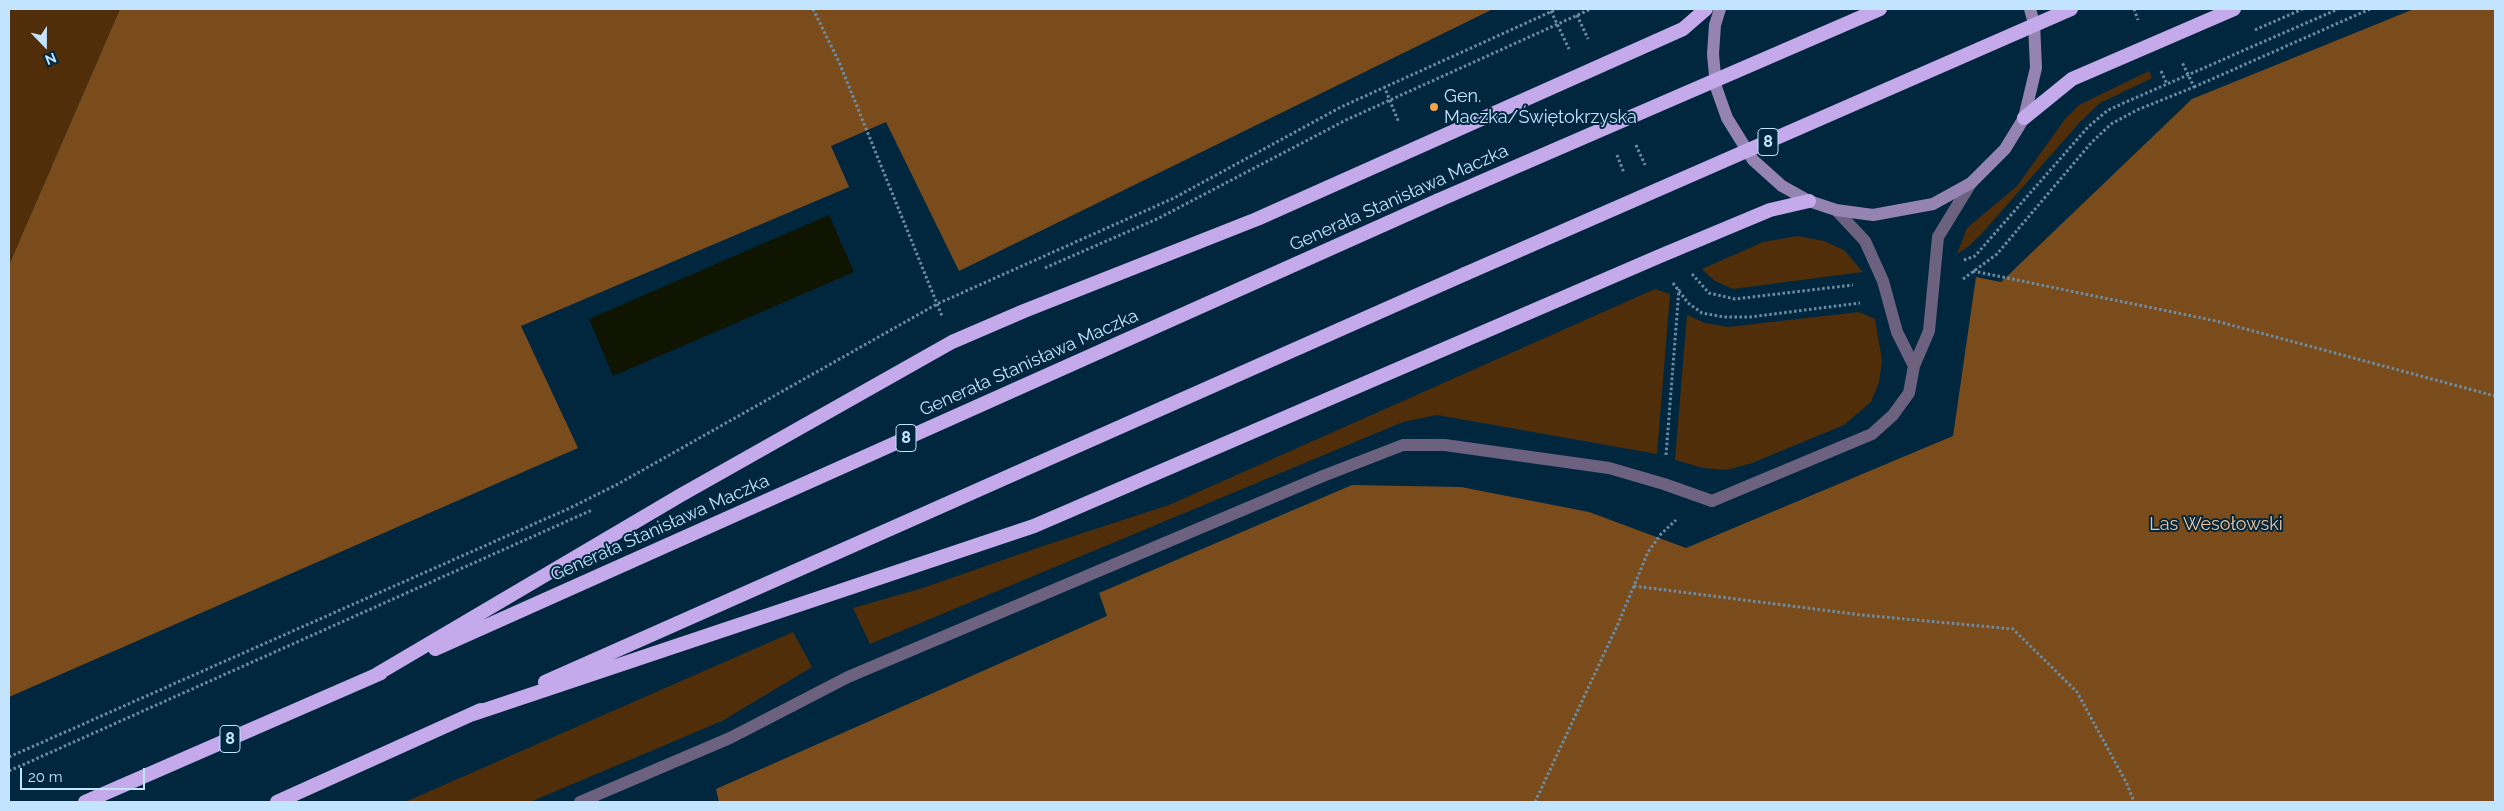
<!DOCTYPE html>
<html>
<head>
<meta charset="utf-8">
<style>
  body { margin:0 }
  #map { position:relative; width:2504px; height:811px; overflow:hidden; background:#01273f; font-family:Raleway,sans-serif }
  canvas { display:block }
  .frame { position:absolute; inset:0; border:10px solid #c2e4ff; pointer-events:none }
  .north { position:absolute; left:20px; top:20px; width:50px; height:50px; -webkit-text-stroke:4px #01273f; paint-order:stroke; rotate:158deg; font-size:14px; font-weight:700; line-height:20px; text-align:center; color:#c2e4ff }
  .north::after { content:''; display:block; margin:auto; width:18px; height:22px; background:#c2e4ff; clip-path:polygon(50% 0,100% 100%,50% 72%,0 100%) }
  .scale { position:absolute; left:20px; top:768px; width:125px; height:22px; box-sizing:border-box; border:2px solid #c2e4ff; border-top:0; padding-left:6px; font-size:15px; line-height:18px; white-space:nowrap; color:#c2e4ff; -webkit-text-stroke:4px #01273f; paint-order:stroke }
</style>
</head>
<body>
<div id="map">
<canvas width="2504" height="811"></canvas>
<div class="frame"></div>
<div class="north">N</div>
<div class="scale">20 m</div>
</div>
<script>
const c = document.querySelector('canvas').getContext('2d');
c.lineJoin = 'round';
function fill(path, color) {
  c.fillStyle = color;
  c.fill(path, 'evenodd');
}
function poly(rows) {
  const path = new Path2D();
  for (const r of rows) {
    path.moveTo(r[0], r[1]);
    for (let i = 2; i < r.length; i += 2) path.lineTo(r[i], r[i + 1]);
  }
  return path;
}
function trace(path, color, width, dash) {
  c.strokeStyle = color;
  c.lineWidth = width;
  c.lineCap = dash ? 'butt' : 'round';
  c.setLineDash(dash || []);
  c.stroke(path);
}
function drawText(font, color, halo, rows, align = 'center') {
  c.font = font + ' Raleway,sans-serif';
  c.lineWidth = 4;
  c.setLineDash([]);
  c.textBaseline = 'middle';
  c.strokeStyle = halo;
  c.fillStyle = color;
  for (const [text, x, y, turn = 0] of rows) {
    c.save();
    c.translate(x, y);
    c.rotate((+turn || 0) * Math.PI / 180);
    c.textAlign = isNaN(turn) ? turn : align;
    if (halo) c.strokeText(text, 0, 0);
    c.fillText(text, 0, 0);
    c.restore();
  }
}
fill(poly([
  [9,9,120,9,9,265],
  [2149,71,2152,78,2100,103,2080,122,1984,231,1969,246,1957,254,1967,228,2017,186,2065,119,2079,105],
  [1797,236,1824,241,1844,250,1863,272,1733,289,1715,281,1702,269,1763,242],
  [1655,289,1670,294,1657,454,1437,415,1403,422,870,644,853,608,923,588,1040,547,1169,505],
  [1859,312,1875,319,1882,360,1879,382,1871,402,1844,425,1752,463,1726,470,1703,468,1675,460,1687,315,1705,323,1728,327],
  [793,632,812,667,722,721,530,802,405,802]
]), '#502e09');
fill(poly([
  [120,9,1493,9,959,271,886,122,831,146,849,187,521,326,578,448,9,697,9,265],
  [2414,9,2495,9,2495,802,719,802,716,789,1107,616,1099,593,1352,485,1461,487,1589,512,1686,548,1953,436,1976,277,2001,282,2192,99]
]), '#7a4c1c');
fill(poly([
  [829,215,854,272,613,376,589,319]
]), '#0f1500');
trace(poly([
  [813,9,839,62,942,316],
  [2134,9,2138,20],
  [1551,11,1569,49],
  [1577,15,1588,39],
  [2255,30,2303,9],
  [2161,71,2167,84],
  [1384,86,1399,123],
  [2194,87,2370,9],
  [1636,145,1645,165],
  [1617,155,1624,173],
  [1964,260,1975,256,2088,127,2108,110,2338,9],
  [1045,268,1159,218,1346,120,1591,9],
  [1973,271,2216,321,2495,396],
  [1692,274,1709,293,1735,299,1853,285],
  [1963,279,1997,254,2091,143,2111,124,2137,110,2194,87,2182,62],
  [1673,283,1688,303,1702,313,1724,317,1750,317,1860,303],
  [1666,455,1679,289],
  [1634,586,1862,615,2013,629,2077,692,2127,784,2134,802],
  [9,757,570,508,618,484,937,304,1174,198,1341,107,1557,9],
  [9,771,592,510],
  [1535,802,1618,624,1648,552,1661,534,1676,520]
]), '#6b8ea8', 3, [2.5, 2.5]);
trace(poly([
  [580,802,730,738,848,677,1323,476,1403,445,1445,445,1609,468,1664,484,1712,501]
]), '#6c617e', 12);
trace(poly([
  [1836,210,1865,241,1883,281,1897,332,1914,366],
  [1712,501,1872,434,1893,415,1909,393,1914,366,1929,331,1938,237,1971,183]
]), '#6c617e', 12);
trace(poly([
  [1720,9,1715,25,1713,54,1716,87,1727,118,1753,160,1782,186,1809,201,1836,210,1873,215,1933,204,1971,183,2005,149,2024,118,2036,68,2034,23,2030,9]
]), '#9583b1', 12);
trace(poly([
  [2024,118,2072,79,2234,9],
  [435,649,1439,200],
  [374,676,681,495,952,342,1024,311,1257,219,1683,29,1706,9],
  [545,682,1465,274],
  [473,714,1034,526,1660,256,1770,210,1809,201],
  [85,802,381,673],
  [277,802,481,710]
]), '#c4a9eb', 14);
trace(poly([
  [1439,200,1880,9],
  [1465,274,2071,9]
]), '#c4a9eb', 14);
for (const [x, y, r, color] of [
  [1434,107,5,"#f8a14a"]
]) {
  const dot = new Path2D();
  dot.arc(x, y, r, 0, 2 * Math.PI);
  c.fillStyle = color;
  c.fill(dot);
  trace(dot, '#01273f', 2);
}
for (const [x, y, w] of [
  [1768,142,20],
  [906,438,20],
  [230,739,20]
]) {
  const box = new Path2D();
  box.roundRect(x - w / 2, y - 13.5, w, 27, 4);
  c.fillStyle = '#01273f';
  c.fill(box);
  trace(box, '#c2e4ff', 1);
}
drawText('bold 16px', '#c2e4ff', null, [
  ["8",1768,142],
  ["8",906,438],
  ["8",230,739]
]);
drawText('18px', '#c2e4ff', '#01273f', [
  ["Gen.",1444,97],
  ["Maczka/Świętokrzyska",1444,118]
], 'left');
drawText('18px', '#c2e4ff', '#01273f', [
  ["Generała Stanisława Maczka",1399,198,-24],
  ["Generała Stanisława Maczka",1029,363,-24],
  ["Generała Stanisława Maczka",660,528,-24]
]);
drawText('18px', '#f6c295', '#01273f', [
  ["Las Wesołowski",2216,525]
]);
</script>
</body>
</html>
